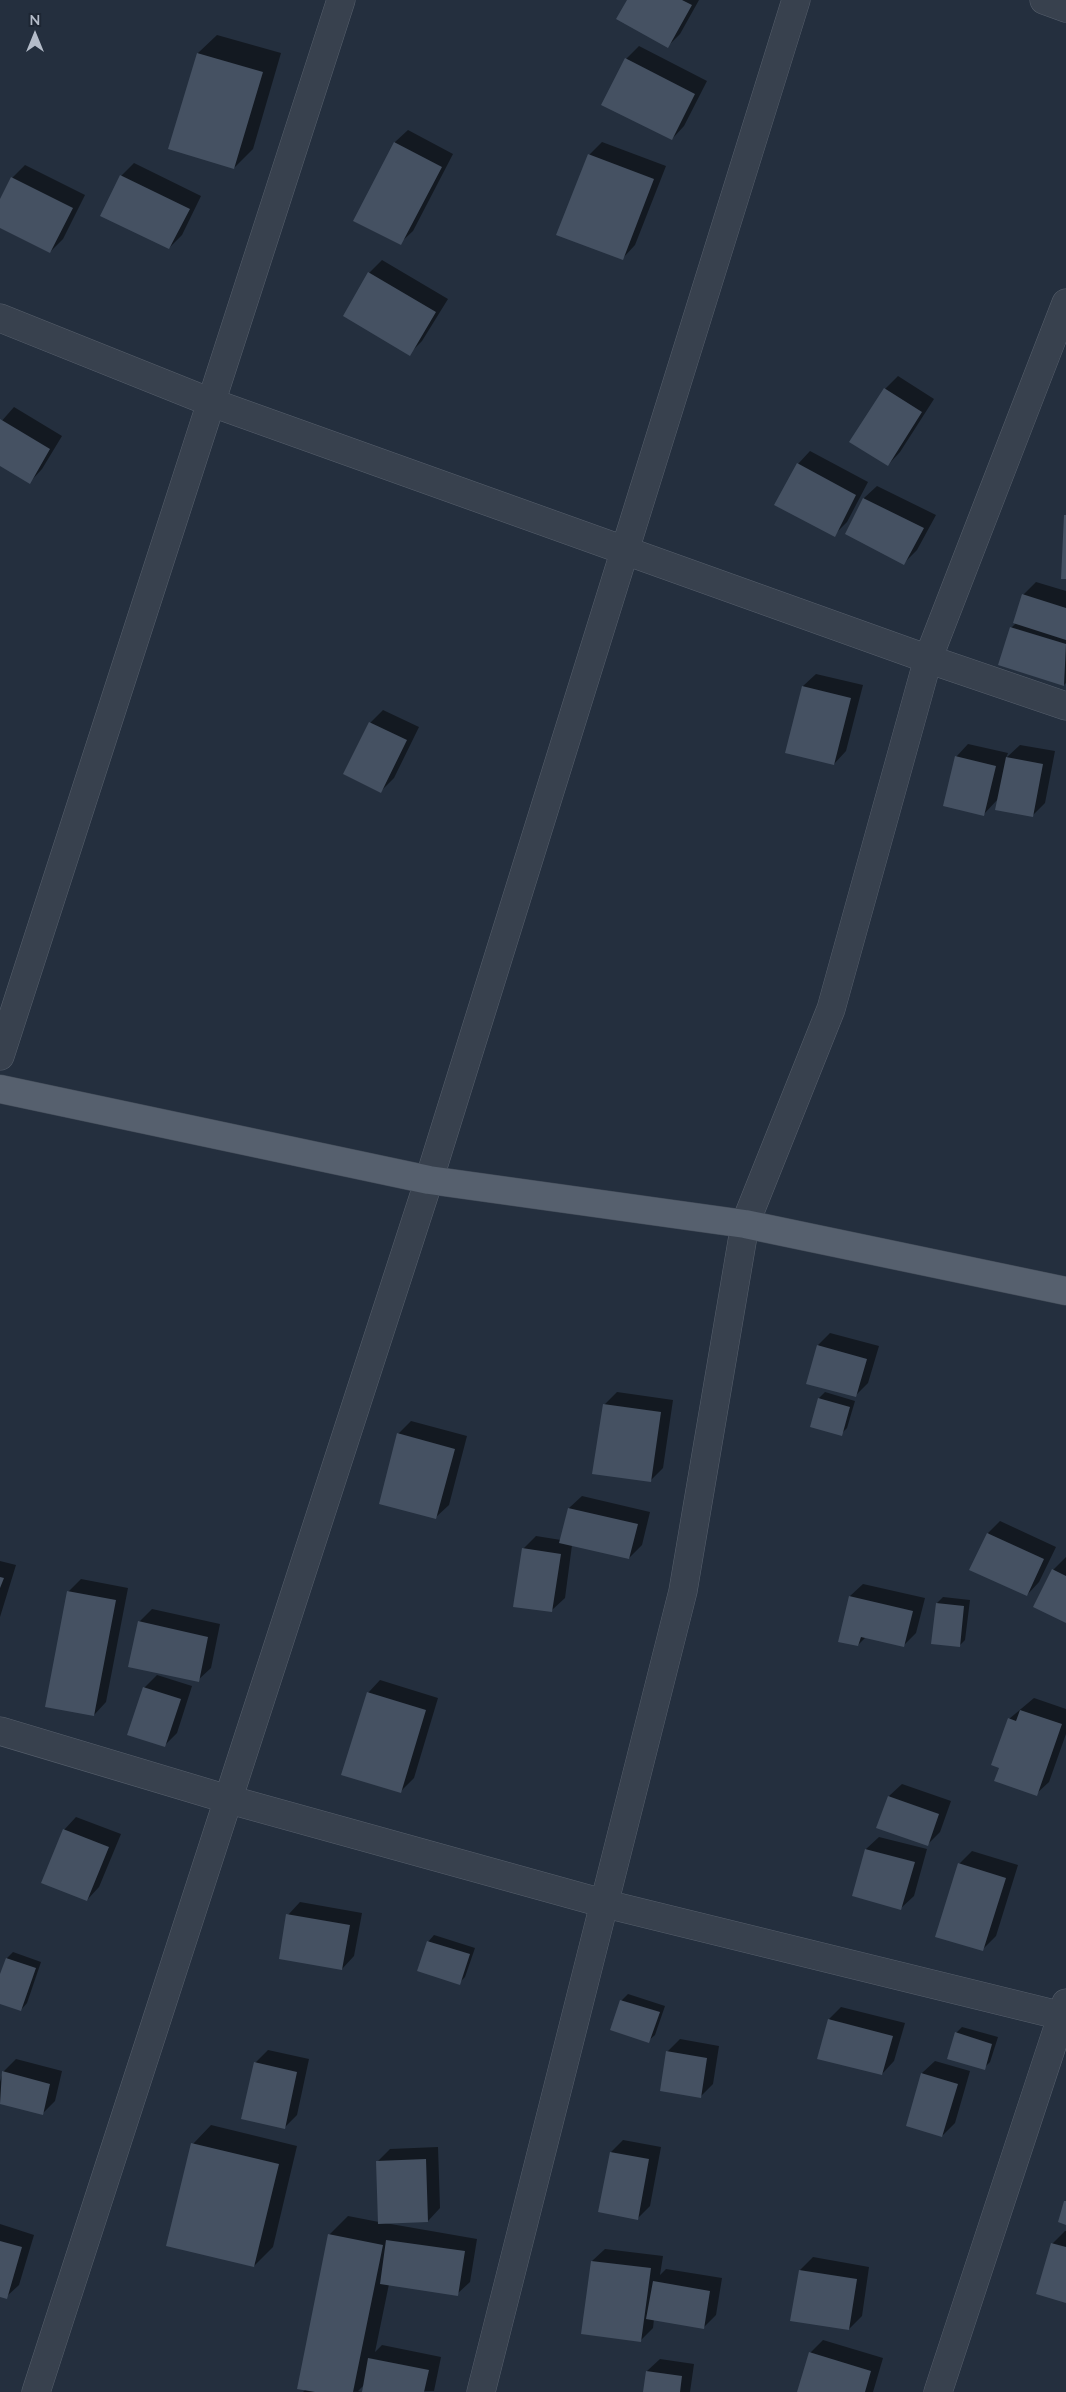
<!DOCTYPE html>
<html>
<head>
<meta charset="utf-8">
<style>
  body { margin:0 }
  #map { position:relative; width:1066px; height:2392px; overflow:hidden; background:#242f3e; font-family:Lato,sans-serif }
  canvas { display:block }
  .north { position:absolute; left:10px; top:10px; width:50px; height:50px; -webkit-text-stroke:4px #1d2633; paint-order:stroke; rotate:0deg; font-size:14px; font-weight:700; line-height:20px; text-align:center; color:#b4bcc9 }
  .north::after { content:''; display:block; margin:auto; width:18px; height:22px; background:#b4bcc9; clip-path:polygon(50% 0,100% 100%,50% 72%,0 100%) }
</style>
</head>
<body>
<div id="map">
<canvas width="1066" height="2392"></canvas>
<div class="north">N</div>
</div>
<script>
const c = document.querySelector('canvas').getContext('2d');
c.lineJoin = 'round';
function fill(path, color) {
  c.fillStyle = color;
  c.fill(path, 'evenodd');
}
function poly(rows) {
  const path = new Path2D();
  for (const r of rows) {
    path.moveTo(r[0], r[1]);
    for (let i = 2; i < r.length; i += 2) path.lineTo(r[i], r[i + 1]);
  }
  return path;
}
function trace(path, color, width, dash) {
  c.strokeStyle = color;
  c.lineWidth = width;
  c.lineCap = dash ? 'butt' : 'round';
  c.setLineDash(dash || []);
  c.stroke(path);
}
fill(poly([
  [628,0,699,0,680,34,668,46],
  [217,35,281,53,253,149,234,168,170,148,198,53],
  [639,46,707,81,684,126,672,139,626,59],
  [408,130,453,154,413,231,400,243,355,220,395,142],
  [602,142,666,166,635,245,623,258,589,155],
  [134,163,201,196,182,235,169,248,102,215,121,176],
  [25,165,85,195,63,239,50,252,0,226,0,202,12,178],
  [382,260,448,299,422,341,409,354,369,273],
  [898,376,934,399,900,452,888,465,885,389],
  [14,407,62,436,42,469,30,482,0,465,0,423],
  [810,451,868,482,847,522,834,535,798,464],
  [877,486,936,515,917,550,904,563,847,533,864,498],
  [1036,582,1066,591,1066,683,1064,685,1011,628,1016,623,1023,595],
  [816,674,863,685,846,751,834,764,787,752,803,686],
  [383,710,419,727,394,778,381,791,370,723],
  [968,744,1008,753,1006,758,1020,745,1055,751,1045,803,1032,816,998,799,984,814,956,757],
  [830,1333,879,1346,868,1383,855,1396,818,1345],
  [617,1392,673,1400,663,1468,650,1481,604,1405],
  [825,1392,855,1401,847,1428,841,1434,819,1398],
  [411,1421,467,1436,449,1505,436,1517,398,1434],
  [582,1496,650,1512,642,1545,629,1558,572,1545,565,1598,552,1610,523,1549,536,1536,561,1540,569,1508],
  [1000,1521,1056,1547,1039,1582,1027,1595,988,1533],
  [1066,1557,1066,1622,1053,1570],
  [0,1561,16,1565,0,1617],
  [81,1579,128,1588,106,1702,94,1715,68,1592],
  [863,1584,925,1598,916,1633,903,1646,866,1637,858,1645,850,1596],
  [943,1597,970,1600,965,1640,959,1646,937,1603],
  [152,1609,220,1624,211,1668,198,1680,139,1622],
  [157,1675,192,1686,177,1733,164,1746,144,1688],
  [380,1680,438,1698,414,1778,401,1791,368,1693],
  [1034,1698,1066,1709,1066,1734,1049,1782,1036,1794,1001,1768,1009,1719],
  [902,1784,951,1801,940,1832,927,1845,889,1796],
  [76,1817,121,1834,99,1887,87,1900,64,1830],
  [879,1837,927,1849,914,1896,901,1908,853,1896,866,1849],
  [972,1851,1018,1865,996,1936,983,1949,959,1864],
  [300,1902,362,1913,354,1956,342,1969,288,1915],
  [434,1935,475,1948,465,1977,459,1983,428,1942],
  [13,1952,41,1962,27,2003,21,2010,0,2003,0,1978,7,1958],
  [628,1994,665,2006,655,2035,648,2041,612,2029,622,2000],
  [841,2007,905,2023,894,2061,882,2074,829,2019],
  [962,2027,998,2037,990,2062,984,2068,956,2033],
  [680,2039,719,2046,713,2084,700,2097,667,2052],
  [268,2050,309,2059,297,2115,285,2127,255,2063],
  [16,2059,62,2071,55,2101,42,2114,0,2103,0,2082,3,2072],
  [935,2061,970,2071,955,2123,942,2136,922,2073],
  [211,2125,297,2146,273,2247,254,2266,193,2144],
  [623,2140,661,2147,650,2206,637,2219,611,2152],
  [438,2147,440,2208,428,2221,385,2223,477,2239,470,2282,457,2294,389,2284,375,2352,382,2345,441,2357,434,2391,303,2392,306,2389,329,2235,348,2216,379,2222,377,2162,390,2149],
  [364,2385,363,2392,358,2391],
  [0,2224,34,2235,19,2285,6,2297,0,2296],
  [1065,2231,1066,2231,1066,2302,1052,2244],
  [605,2249,663,2256,660,2275,666,2269,722,2278,716,2315,703,2328,654,2319,653,2328,641,2340,592,2261],
  [813,2257,869,2267,862,2316,849,2329,800,2270],
  [823,2340,883,2358,873,2392,799,2392,810,2353],
  [660,2359,694,2364,690,2392,644,2392,647,2371]
]), '#0007');
fill(poly([
  [627,0,682,0,692,5,668,48,616,19],
  [197,53,263,72,234,169,168,149],
  [625,58,695,94,672,140,601,105],
  [394,142,442,167,401,245,353,221],
  [588,154,654,179,623,260,556,235],
  [120,175,190,209,169,249,100,216],
  [11,177,73,208,50,253,0,228,0,199],
  [368,272,436,312,410,356,343,316],
  [884,388,922,412,888,466,849,442],
  [0,419,50,449,30,484,0,466],
  [797,463,856,495,835,537,774,505],
  [863,498,924,528,904,565,845,534],
  [1064,515,1066,515,1066,579,1061,579],
  [1022,594,1066,608,1066,640,1013,623],
  [1010,627,1066,644,1064,686,998,665],
  [802,686,851,698,834,765,785,753],
  [369,722,407,740,381,793,343,774],
  [955,756,996,766,984,816,943,806],
  [1006,757,1043,764,1033,817,995,810],
  [817,1345,867,1359,856,1397,806,1384],
  [818,1398,850,1407,842,1436,810,1427],
  [603,1404,661,1412,651,1482,592,1474],
  [397,1433,455,1449,436,1519,379,1504],
  [568,1508,638,1524,629,1559,559,1543],
  [987,1533,1044,1559,1027,1596,969,1570],
  [522,1548,561,1554,552,1612,513,1607],
  [1052,1569,1066,1576,1066,1623,1033,1607],
  [0,1577,4,1578,0,1588],
  [67,1591,116,1600,94,1716,45,1707],
  [849,1596,913,1611,904,1647,861,1637,858,1646,838,1642],
  [936,1603,964,1606,960,1647,931,1644],
  [138,1621,208,1637,199,1682,128,1667],
  [143,1687,181,1699,165,1747,127,1735],
  [367,1692,426,1710,401,1793,341,1775],
  [1020,1710,1062,1724,1037,1796,994,1781,999,1768,991,1765,1008,1718,1016,1721],
  [888,1796,939,1814,928,1846,876,1828],
  [63,1829,109,1847,87,1901,41,1883],
  [865,1849,915,1862,901,1910,852,1896],
  [958,1863,1006,1878,983,1951,935,1937],
  [286,1914,350,1925,342,1970,279,1959],
  [427,1941,470,1954,460,1985,417,1971],
  [6,1958,36,1968,21,2011,0,2004,0,1974],
  [620,2000,660,2012,649,2043,610,2030],
  [828,2019,893,2036,882,2075,817,2059],
  [955,2032,992,2044,985,2070,947,2059],
  [666,2051,707,2058,701,2098,660,2091],
  [254,2062,297,2072,285,2129,241,2119],
  [2,2071,50,2084,43,2115,0,2104],
  [921,2073,958,2084,942,2137,906,2126],
  [191,2143,279,2164,254,2267,166,2246],
  [610,2152,649,2159,638,2220,598,2212],
  [426,2159,428,2222,378,2224,376,2161],
  [1064,2201,1066,2201,1066,2225,1058,2222],
  [328,2234,383,2245,353,2392,315,2392,297,2389],
  [386,2240,465,2251,458,2296,380,2284],
  [0,2241,22,2247,7,2299,0,2297],
  [1051,2243,1066,2247,1066,2303,1036,2294],
  [591,2261,651,2268,641,2342,581,2334],
  [799,2270,857,2279,849,2330,790,2321],
  [653,2281,710,2291,704,2329,646,2319],
  [809,2352,871,2371,865,2392,797,2392],
  [368,2358,429,2370,424,2392,362,2392],
  [646,2371,682,2376,680,2392,643,2392]
]), '#455162');
const minor = poly([
  [1044,0,1066,8],
  [0,318,210,402,928,659,1066,706],
  [0,1056,341,0],
  [0,1731,227,1799,606,1904,1066,2017],
  [36,2392,429,1180,796,0],
  [481,2392,683,1591,745,1224,831,1009,928,659,1066,303],
  [938,2392,1066,2003]
]);
const major = poly([
  [0,1089,429,1180,745,1224,1066,1291]
]);
trace(minor, '#565f6c', 29);
trace(major, '#414a57', 29);
trace(minor, '#38414e', 28);
trace(major, '#56606e', 28);
</script>
</body>
</html>
